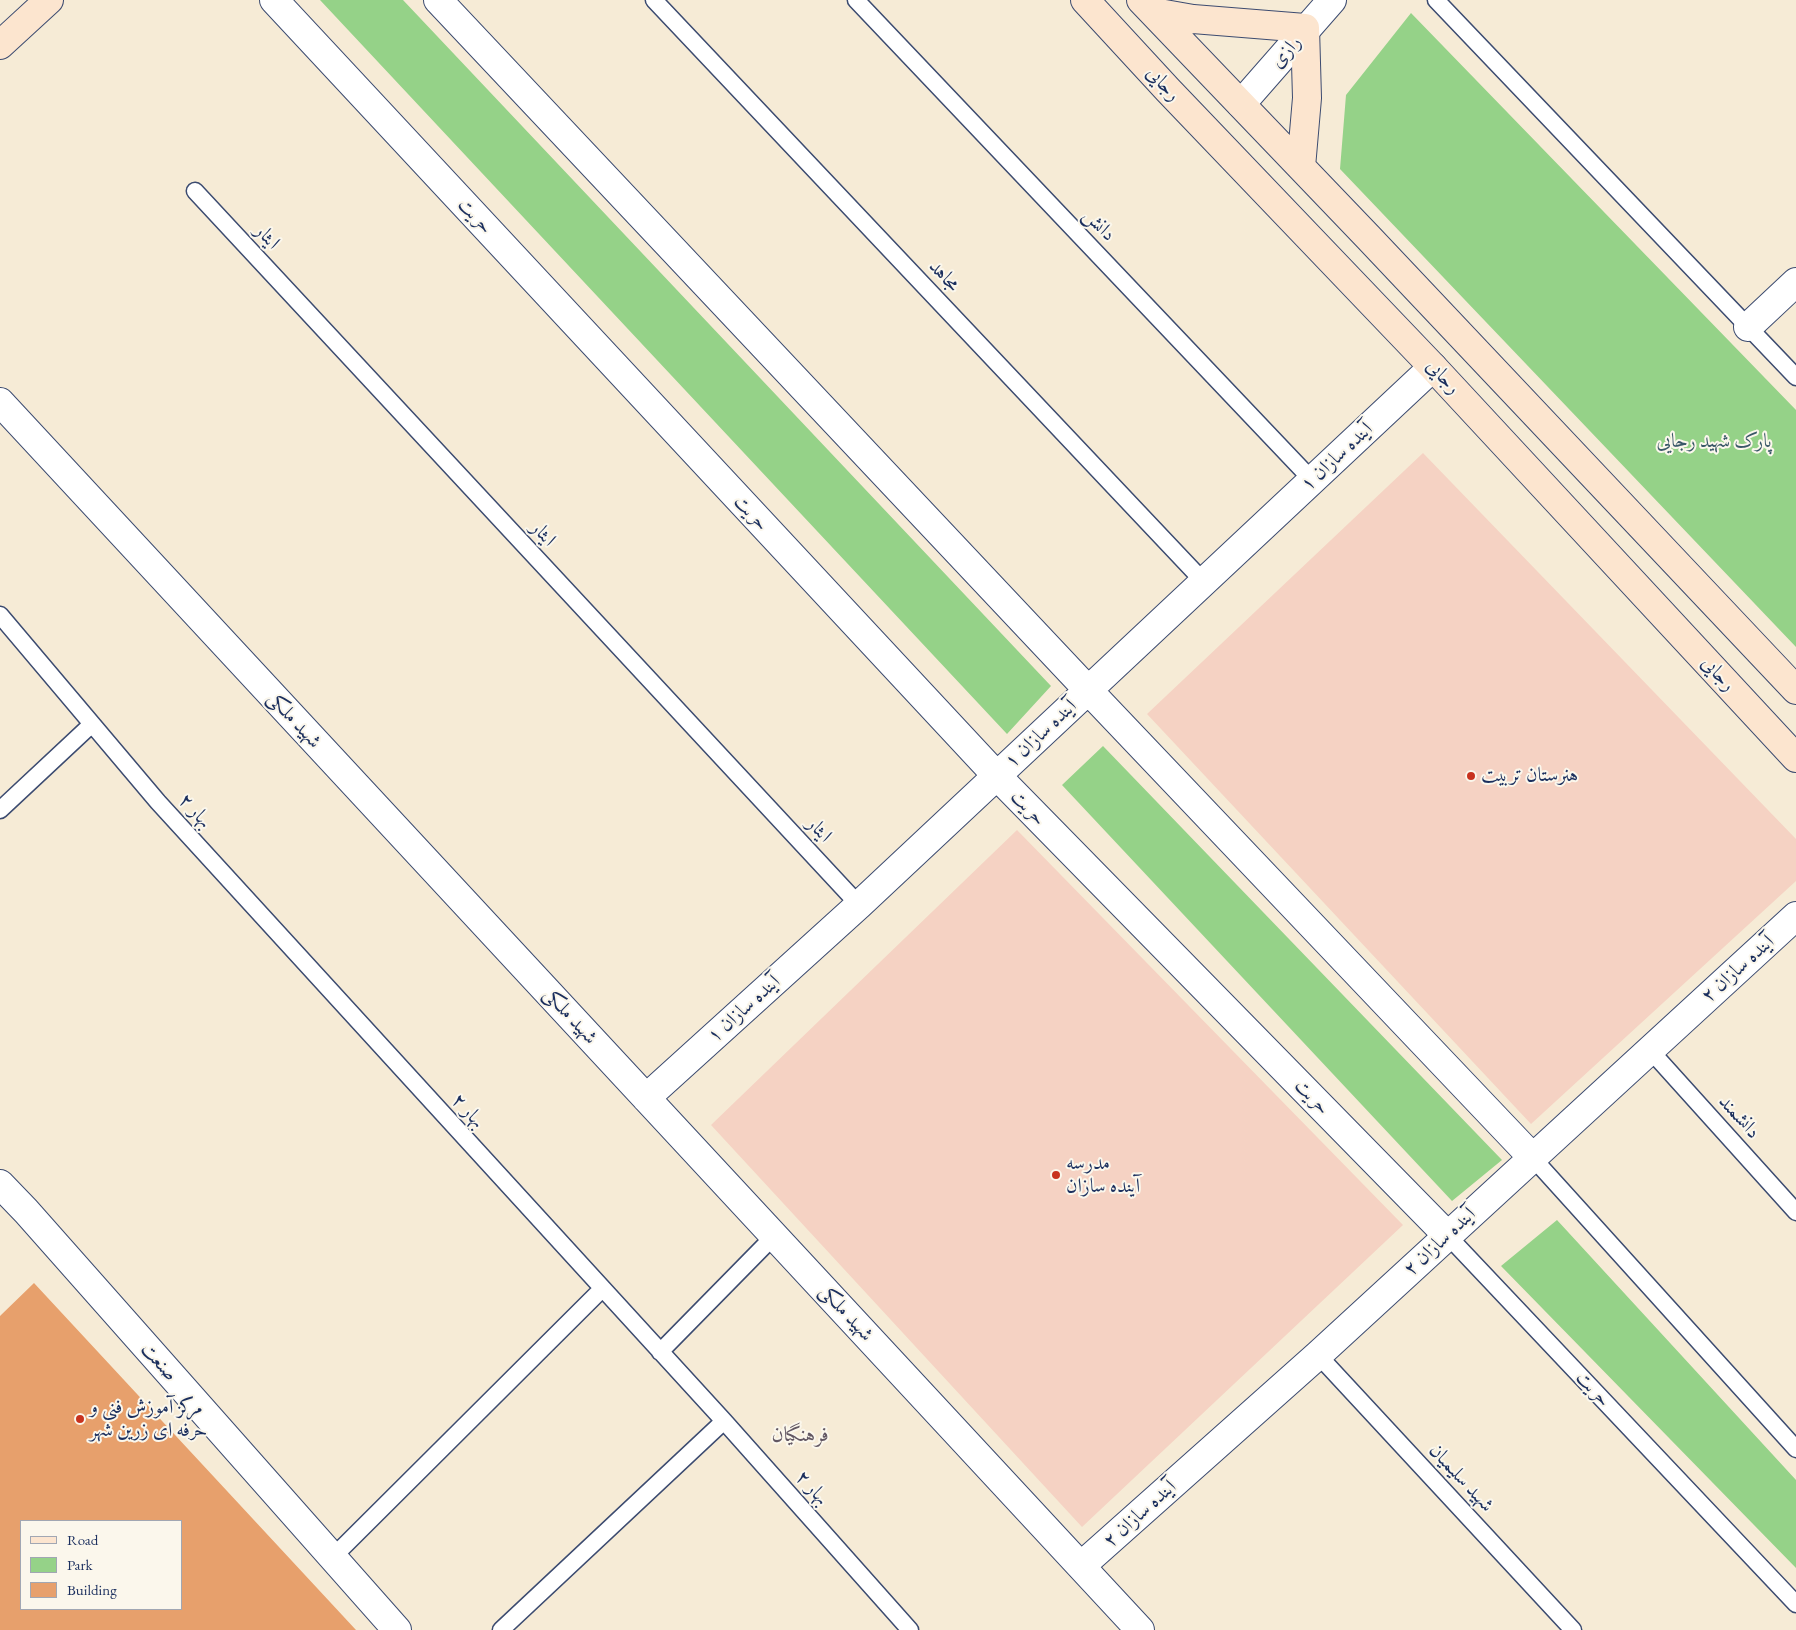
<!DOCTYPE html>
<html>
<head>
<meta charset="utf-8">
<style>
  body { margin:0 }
  #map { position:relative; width:1796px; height:1630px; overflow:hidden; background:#f6ebd6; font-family:"EB Garamond",serif }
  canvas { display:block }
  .legend { position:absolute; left:20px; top:1520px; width:162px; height:90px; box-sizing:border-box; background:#fbf7ec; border:1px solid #a1a7b3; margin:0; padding:6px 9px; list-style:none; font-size:15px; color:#1b2f5e }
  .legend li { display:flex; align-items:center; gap:10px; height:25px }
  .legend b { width:25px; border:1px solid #a1a7b3 }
</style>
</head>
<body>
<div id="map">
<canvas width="1796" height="1630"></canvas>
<ul class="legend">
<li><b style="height:6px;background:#fce5cf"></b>Road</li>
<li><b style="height:14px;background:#95d288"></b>Park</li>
<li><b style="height:14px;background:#e7a06c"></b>Building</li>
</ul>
</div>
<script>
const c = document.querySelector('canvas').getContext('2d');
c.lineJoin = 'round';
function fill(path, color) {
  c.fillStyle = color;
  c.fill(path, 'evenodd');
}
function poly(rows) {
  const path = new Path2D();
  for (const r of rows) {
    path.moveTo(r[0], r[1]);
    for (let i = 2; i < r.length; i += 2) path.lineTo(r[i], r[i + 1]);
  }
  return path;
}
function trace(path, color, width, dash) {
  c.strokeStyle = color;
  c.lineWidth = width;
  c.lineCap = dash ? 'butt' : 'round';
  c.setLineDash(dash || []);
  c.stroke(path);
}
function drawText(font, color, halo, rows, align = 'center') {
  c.font = font + ' "EB Garamond",Amiri,serif';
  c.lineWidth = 4;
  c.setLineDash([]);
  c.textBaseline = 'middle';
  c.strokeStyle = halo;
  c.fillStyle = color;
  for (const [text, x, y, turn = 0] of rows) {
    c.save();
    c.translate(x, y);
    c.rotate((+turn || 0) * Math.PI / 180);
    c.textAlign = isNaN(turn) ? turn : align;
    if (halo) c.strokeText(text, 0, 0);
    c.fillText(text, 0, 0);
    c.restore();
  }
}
fill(poly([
  [1423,453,1796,839,1796,881,1531,1124,1147,714],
  [1017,830,1403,1225,1082,1527,711,1125]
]), '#f5d2c3');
fill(poly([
  [320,0,403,0,1051,686,1007,734],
  [1411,13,1796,410,1796,647,1340,169,1346,95],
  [1103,746,1502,1160,1452,1201,1062,785],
  [1557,1220,1796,1480,1796,1568,1501,1266]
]), '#95d288');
fill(poly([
  [34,1283,356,1630,0,1630,0,1316],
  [21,1521,181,1521,181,1609,21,1609]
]), '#e7a06c');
const service = poly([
  [654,0,1204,582],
  [856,0,1312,480],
  [1436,0,1796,377],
  [195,191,859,905],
  [0,615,158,802,724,1421,910,1630],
  [0,810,92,724],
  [1650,1050,1796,1212],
  [1532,1157,1796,1449],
  [1447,1235,1796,1604],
  [660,1352,774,1236],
  [1318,1355,1573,1630],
  [333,1557,602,1289],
  [501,1630,724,1421]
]);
const minor = poly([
  [274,0,997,776,1447,1235],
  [438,0,1088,690,1532,1157],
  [1241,104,1332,0],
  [1748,327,1796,282],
  [0,402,1140,1630],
  [646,1098,859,905,1433,367],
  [1081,1566,1318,1355,1796,916]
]);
const tertiary = poly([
  [0,1184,26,1211,397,1630]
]);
const secondary = poly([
  [1085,0,1168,90,1433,367,1796,758],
  [1141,0,1368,237,1796,690],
  [1153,12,1193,19,1305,28,1307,98,1301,167],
  [0,45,49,0]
]);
trace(service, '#3c4b70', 19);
trace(minor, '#3c4b70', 30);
trace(tertiary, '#3c4b70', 30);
trace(secondary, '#3c4b70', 30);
trace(service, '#fff', 16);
trace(minor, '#fff', 28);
trace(tertiary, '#fff', 28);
trace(secondary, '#fce5cf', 28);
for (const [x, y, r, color] of [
  [1471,776,5,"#c8321e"],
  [1056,1175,5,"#c8321e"],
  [80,1419,5,"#c8321e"]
]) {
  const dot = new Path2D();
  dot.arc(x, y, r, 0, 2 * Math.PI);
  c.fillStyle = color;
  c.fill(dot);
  trace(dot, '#fbf7ec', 2);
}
drawText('20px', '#1b2f5e', '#fbf7ec', [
  ["رازی",1286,52,-49],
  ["رجایی",1163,84,47],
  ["حریت",475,216,47],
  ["دانش",1099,225,46],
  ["ایثار",267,237,47],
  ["مجاهد",944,276,47],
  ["رجایی",1443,377,47],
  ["آینده سازان ۱",1337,457,-43],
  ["حریت",751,513,47],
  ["ایثار",543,534,47],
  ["رجایی",1718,674,47],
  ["شهید ملکی",294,720,47],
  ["آینده سازان ۱",1041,734,-43],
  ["حریت",1028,808,46],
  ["بهار ۲",195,811,48],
  ["ایثار",819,830,47],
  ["آینده سازان ۲",1738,969,-42],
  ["آینده سازان ۱",744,1009,-42],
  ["شهید ملکی",570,1016,47],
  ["حریت",1312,1097,46],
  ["بهار ۲",468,1111,48],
  ["دانشمند",1739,1117,48],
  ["آینده سازان ۲",1440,1242,-43],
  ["شهید ملکی",846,1313,47],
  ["صنعت",159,1362,48],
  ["حریت",1593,1389,47],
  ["شهید سلیمیان",1461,1478,47],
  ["بهار ۲",812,1488,48],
  ["آینده سازان ۲",1140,1514,-42]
]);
drawText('20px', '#3a5868', '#fbf7ec', [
  ["پارک شهید رجایی",1714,442]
]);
drawText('20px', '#1b2f5e', '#fbf7ec', [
  ["هنرستان تربیت",1481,776],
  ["مدرسه",1066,1164],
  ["آینده سازان",1066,1187],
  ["مرکز آموزش فنی و",90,1408],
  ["حرفه ای زرین شهر",90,1431]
], 'left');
drawText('21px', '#625763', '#fbf7ec', [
  ["فرهنگیان",800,1435]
]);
</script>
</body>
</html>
